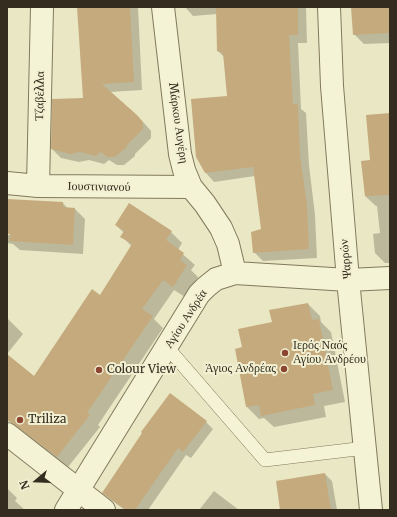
<!DOCTYPE html>
<html>
<head>
<meta charset="utf-8">
<style>
  body { margin:0 }
  #map { position:relative; width:397px; height:517px; overflow:hidden; background:#eae7c4; font-family:Merriweather,serif }
  canvas { display:block }
  .frame { position:absolute; inset:0; border:8px solid #342d1f; pointer-events:none }
  .north { position:absolute; left:16px; top:461px; width:40px; height:40px; -webkit-text-stroke:3px #f2f0d2; paint-order:stroke; rotate:251deg; font-size:11px; font-weight:700; line-height:16px; text-align:center; color:#342d1f }
  .north::after { content:''; display:block; margin:auto; width:14px; height:18px; background:#342d1f; clip-path:polygon(50% 0,100% 100%,50% 72%,0 100%) }
</style>
</head>
<body>
<div id="map">
<canvas width="397" height="517"></canvas>
<div class="frame"></div>
<div class="north">N</div>
</div>
<script>
const c = document.querySelector('canvas').getContext('2d');
c.lineJoin = 'round';
function fill(path, color) {
  c.fillStyle = color;
  c.fill(path, 'evenodd');
}
function poly(rows) {
  const path = new Path2D();
  for (const r of rows) {
    path.moveTo(r[0], r[1]);
    for (let i = 2; i < r.length; i += 2) path.lineTo(r[i], r[i + 1]);
  }
  return path;
}
function trace(path, color, width, dash) {
  c.strokeStyle = color;
  c.lineWidth = width;
  c.lineCap = dash ? 'butt' : 'round';
  c.setLineDash(dash || []);
  c.stroke(path);
}
function drawText(font, color, halo, rows, align = 'center') {
  c.font = font + ' Merriweather,serif';
  c.lineWidth = 4;
  c.setLineDash([]);
  c.textBaseline = 'middle';
  c.strokeStyle = halo;
  c.fillStyle = color;
  for (const [text, x, y, turn = 0] of rows) {
    c.save();
    c.translate(x, y);
    c.rotate((+turn || 0) * Math.PI / 180);
    c.textAlign = isNaN(turn) ? turn : align;
    if (halo) c.strokeText(text, 0, 0);
    c.fillText(text, 0, 0);
    c.restore();
  }
}
fill(poly([
  [79,7,138,7,142,90,110,92,145,124,151,131,151,138,135,154,135,156,124,165,117,165,109,160,104,164,89,160,79,162,61,158,52,149,84,99],
  [185,7,306,7,307,43,298,43,301,109,306,113,309,165,315,215,317,258,263,261,254,252,262,230,255,176,214,182,206,173,228,97,225,58,218,51,217,14,193,16],
  [352,7,390,7,390,43,364,44,354,34],
  [390,114,390,263,385,263,375,253,373,234,380,233,377,206,376,206,365,196,363,162,371,161],
  [7,200,63,203,68,209,75,209,85,219,83,254,20,250,13,244,7,243,7,235,15,235,7,233],
  [116,225,171,232,182,243,178,250,195,265,191,270,198,277,185,297,174,290,154,319,163,328,98,425,100,427,68,467,7,420,7,355,35,377,100,296,132,247,122,236,124,233],
  [308,304,320,316,321,322,331,332,345,402,324,406,326,417,274,427,264,418,259,419,247,407,236,350,243,348,273,323],
  [7,318,23,334,7,354],
  [206,422,213,429,191,458,186,455,148,510,125,510,111,500,103,492,143,433],
  [325,474,332,481,337,510,282,510],
  [7,488,17,498,15,501,25,510,7,510],
  [214,491,239,510,199,510]
]), '#0003');
fill(poly([
  [77,7,130,7,134,82,102,84,137,115,143,122,143,129,127,145,127,147,115,157,108,157,100,152,96,156,80,152,70,154,51,149,52,99,83,98],
  [216,7,298,7,298,35,289,35,293,104,298,104,300,155,307,205,309,249,253,253,251,232,261,229,253,167,205,173,196,157,191,99,227,96,223,53,217,51],
  [351,7,390,7,390,33,353,35],
  [390,113,390,195,365,196,361,161,370,160,366,115],
  [7,199,63,202,63,207,75,208,73,245,9,241,10,234,7,234],
  [129,203,172,231,166,240,184,253,180,260,187,265,173,287,163,280,142,309,153,316,87,413,90,415,57,457,7,419,7,354,34,376,92,289,100,295,132,244,120,237,124,231,115,225],
  [308,303,312,320,319,319,333,390,313,394,315,405,261,416,259,405,246,407,235,349,242,347,238,329,272,322,269,310],
  [170,393,207,421,183,452,178,448,135,510,126,510,102,493,142,433,141,432],
  [325,473,331,510,280,510,276,481]
]), '#c4aa7d');
const service = poly([
  [167,347,265,460,365,448]
]);
const minor = poly([
  [163,7,180,154,184,170,191,187,205,204,221,228,228,244,235,273],
  [329,7,332,86,348,280,371,510],
  [7,183,38,186,191,187],
  [38,186,42,7],
  [66,510,199,294,206,287,216,279,235,273,348,280,390,278]
]);
const tertiary = poly([
  [7,434,104,510]
]);
trace(service, '#82795c', 14);
trace(minor, '#82795c', 24);
trace(tertiary, '#82795c', 24);
trace(service, '#f5f3d6', 13);
trace(minor, '#f5f3d6', 22);
trace(tertiary, '#f5f3d6', 22);
for (const [x, y, r, color] of [
  [285,353,4,"#8c4531"],
  [284,369,4,"#8c4531"],
  [99,370,4,"#8c4531"],
  [20,420,4,"#8c4531"]
]) {
  const dot = new Path2D();
  dot.arc(x, y, r, 0, 2 * Math.PI);
  c.fillStyle = color;
  c.fill(dot);
  trace(dot, '#f2f0d2', 1.5);
}
drawText('12px', '#342d1f', '#f2f0d2', [
  ["Τζαβέλλα",40,96,-89],
  ["Μάρκου Αυγέρη",178,123,82],
  ["Ιουστινιανού",99,187,1],
  ["Ψαρρών",346,259,-95],
  ["Αγίου Ανδρέα",186,319,-57]
]);
drawText('12px', '#342d1f', '#f2f0d2', [
  ["Ιερός Ναός",293,346],
  ["Αγίου Ανδρέου",293,360],
  ["Άγιος Ανδρέας",276,369,"right"],
  ["Colour View",107,370],
  ["Triliza",28,420]
], 'left');
</script>
</body>
</html>
